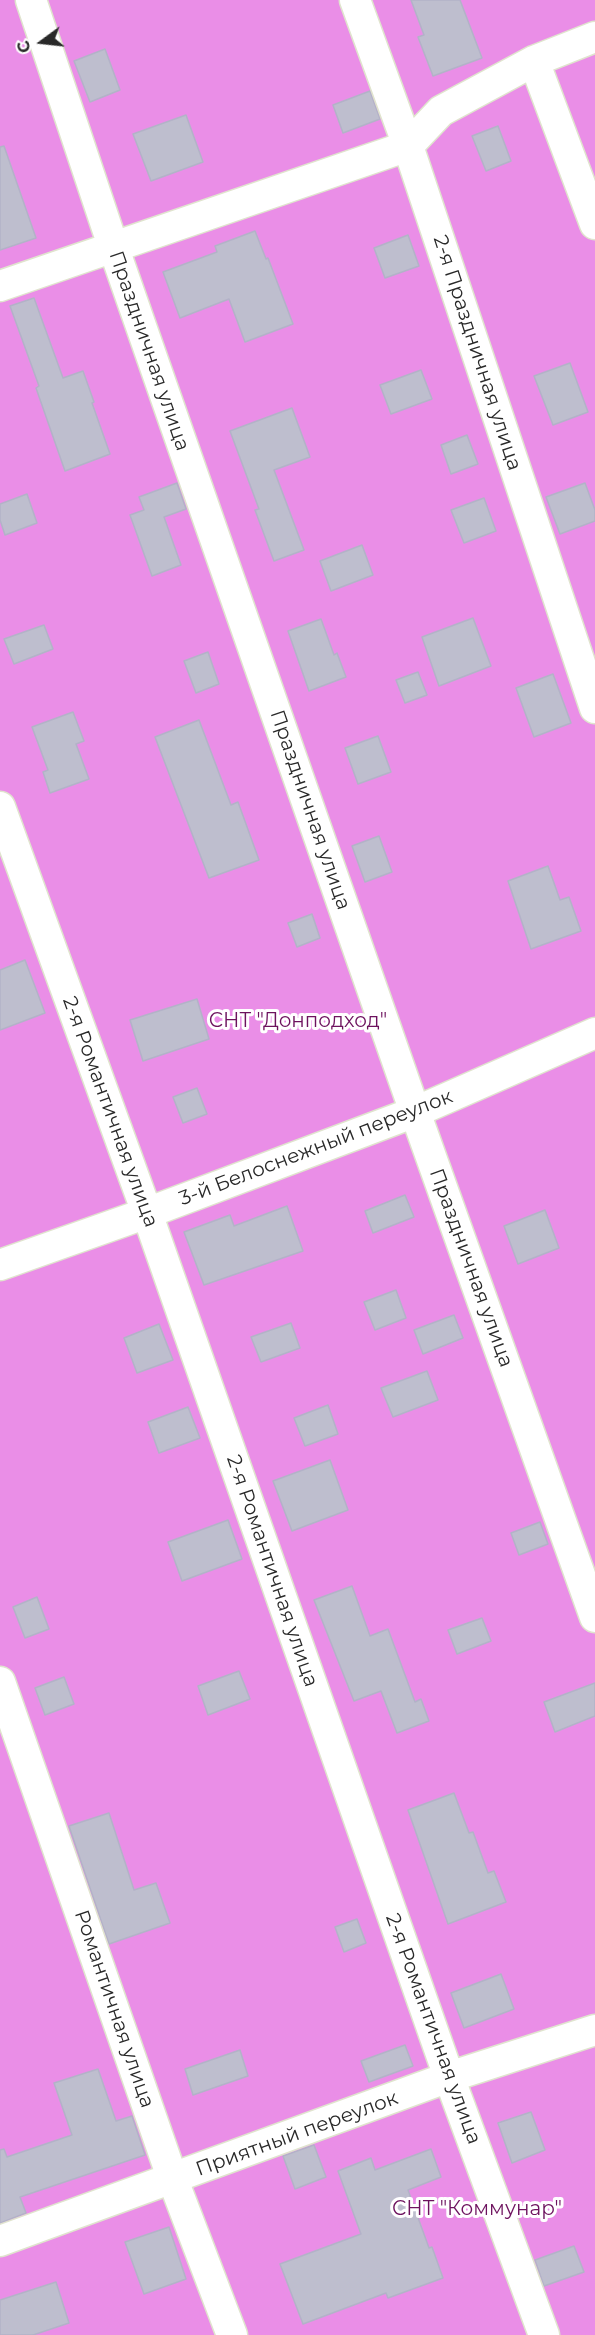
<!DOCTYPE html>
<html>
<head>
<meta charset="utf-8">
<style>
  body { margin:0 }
  #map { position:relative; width:595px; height:2335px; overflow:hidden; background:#d8daed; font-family:Montserrat,sans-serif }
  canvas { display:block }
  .north { position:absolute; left:12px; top:12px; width:60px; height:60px; -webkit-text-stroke:4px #fff; paint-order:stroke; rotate:255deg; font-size:16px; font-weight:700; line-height:24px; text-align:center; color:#292929 }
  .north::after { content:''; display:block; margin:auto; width:21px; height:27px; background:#292929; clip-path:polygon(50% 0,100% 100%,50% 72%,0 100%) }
</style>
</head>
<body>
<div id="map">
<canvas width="595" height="2335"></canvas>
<div class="north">С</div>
</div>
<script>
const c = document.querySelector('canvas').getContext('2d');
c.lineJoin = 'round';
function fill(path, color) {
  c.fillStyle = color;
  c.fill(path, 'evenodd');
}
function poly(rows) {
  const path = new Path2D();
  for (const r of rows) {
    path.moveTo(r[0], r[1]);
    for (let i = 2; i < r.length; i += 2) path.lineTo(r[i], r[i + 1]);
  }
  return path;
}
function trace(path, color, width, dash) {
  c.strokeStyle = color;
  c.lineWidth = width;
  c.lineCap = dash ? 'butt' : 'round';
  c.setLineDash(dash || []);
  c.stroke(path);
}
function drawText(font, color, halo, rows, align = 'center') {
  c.font = font + ' Montserrat,sans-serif';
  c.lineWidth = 6;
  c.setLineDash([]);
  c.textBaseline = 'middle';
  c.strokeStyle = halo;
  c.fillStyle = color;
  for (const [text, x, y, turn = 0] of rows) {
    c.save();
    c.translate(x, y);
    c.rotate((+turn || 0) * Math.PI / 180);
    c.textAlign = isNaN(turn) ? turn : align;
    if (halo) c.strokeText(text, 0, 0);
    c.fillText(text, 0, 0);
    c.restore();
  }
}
fill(poly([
  [0,0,595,0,595,2335,0,2335]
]), '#ea8ee7');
const building = poly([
  [411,0,460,0,482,58,433,76,418,37,424,35,411,0],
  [105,49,120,90,90,102,74,61,105,49],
  [370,91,380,119,343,133,333,105,370,91],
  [186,115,203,162,151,181,133,134,186,115],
  [498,126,511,161,486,171,472,136,498,126],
  [4,146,36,238,0,250,0,147,4,146],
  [255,231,266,259,268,258,293,324,245,342,229,299,180,318,163,272,217,252,215,246,255,231],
  [408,235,419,266,385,278,374,248,408,235],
  [34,298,63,378,83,371,94,402,92,403,110,454,65,471,36,388,39,386,10,306,34,298],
  [570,363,588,412,553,425,534,376,570,363],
  [421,370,432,399,391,414,380,385,421,370],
  [292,408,310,457,274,470,304,550,274,561,255,510,259,509,230,431,292,408],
  [467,435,478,464,451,474,441,445,467,435],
  [177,483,186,509,164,517,181,565,152,576,130,515,144,510,139,497,177,483],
  [585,483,595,510,595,521,560,534,546,497,585,483],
  [27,494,37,523,5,535,0,520,0,504,27,494],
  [484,498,496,531,464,543,451,510,484,498],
  [362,545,373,575,331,591,320,561,362,545],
  [473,618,491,666,439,686,422,637,473,618],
  [321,619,334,655,337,653,346,677,309,691,288,631,321,619],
  [44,625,53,649,14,664,4,639,44,625],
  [208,652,219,684,196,693,184,661,208,652],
  [418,672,427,695,405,703,396,680,418,672],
  [553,674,571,723,534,737,516,688,553,674],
  [73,712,84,741,76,744,89,779,50,793,43,772,48,770,32,727,73,712],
  [199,720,231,805,238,802,259,860,209,878,155,737,199,720],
  [378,736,391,772,358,784,345,748,378,736],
  [379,836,392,872,365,882,352,846,379,836],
  [548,866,560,900,569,897,581,931,531,949,508,881,548,866],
  [312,914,320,938,297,947,288,923,312,914],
  [25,960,45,1013,0,1030,0,970,25,960],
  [197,999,209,1039,143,1061,130,1020,197,999],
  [197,1088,207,1114,183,1123,173,1097,197,1088],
  [405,1195,414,1217,373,1233,365,1211,405,1195],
  [287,1206,303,1251,204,1285,184,1232,230,1215,234,1226,287,1206],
  [545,1210,559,1248,518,1264,504,1226,545,1210],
  [396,1290,406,1318,375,1330,364,1302,396,1290],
  [454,1315,463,1338,423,1354,414,1330,454,1315],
  [291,1323,300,1348,261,1362,251,1337,291,1323],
  [159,1324,173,1360,137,1373,124,1338,159,1324],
  [427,1371,438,1400,393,1417,381,1388,427,1371],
  [328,1405,338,1434,305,1446,294,1418,328,1405],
  [188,1407,200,1438,159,1453,148,1422,188,1407],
  [330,1460,348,1510,292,1531,273,1481,330,1460],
  [228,1520,242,1559,182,1581,168,1542,228,1520],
  [540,1522,548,1544,519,1555,511,1533,540,1522],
  [352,1586,370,1636,388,1629,415,1702,421,1699,429,1721,397,1733,381,1691,354,1701,314,1600,352,1586],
  [37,1597,49,1629,25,1638,13,1607,37,1597],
  [482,1618,491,1641,457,1654,448,1630,482,1618],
  [239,1671,250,1699,208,1715,198,1686,239,1671],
  [64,1677,74,1704,45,1715,35,1688,64,1677],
  [595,1683,595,1716,555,1732,544,1702,595,1683],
  [454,1793,469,1833,473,1832,488,1873,494,1871,506,1902,448,1924,408,1810,454,1793],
  [109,1813,134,1890,156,1883,170,1923,109,1944,69,1826,109,1813],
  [357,1919,366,1943,344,1952,335,1927,357,1919],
  [501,1974,514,2009,464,2028,451,1993,501,1974],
  [405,2045,413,2066,369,2082,361,2061,405,2045],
  [240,2050,248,2076,193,2095,185,2069,240,2050],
  [98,2069,116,2121,132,2116,145,2155,20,2197,26,2213,0,2223,0,2150,4,2149,7,2157,72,2135,54,2083,98,2069],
  [531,2112,545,2150,512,2163,498,2123,531,2112],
  [314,2145,326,2177,295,2189,283,2156,314,2145],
  [431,2149,441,2177,408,2190,429,2248,432,2247,443,2278,388,2298,386,2293,303,2324,280,2264,361,2234,338,2171,371,2158,375,2170,431,2149],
  [169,2227,186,2279,144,2294,125,2242,169,2227],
  [574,2246,584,2272,544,2286,535,2260,574,2246],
  [56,2282,69,2323,33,2335,0,2335,0,2300,56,2282]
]);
fill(building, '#bebece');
trace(building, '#b3b2c8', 1.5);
const street = poly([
  [31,0,113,246,415,1112,595,1617],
  [355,0,408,146,595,708],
  [534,61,595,224],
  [0,286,408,146,441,111,534,61,595,37],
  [0,807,147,1213,449,2077,544,2335],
  [0,1265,147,1213,415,1112,595,1033],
  [0,1682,173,2180,232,2335],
  [0,2241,449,2077,595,2030]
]);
trace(street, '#e0e4ce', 33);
trace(street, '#fff', 30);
drawText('20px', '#292929', '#fff', [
  ["Праздничная улица",149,351,71],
  ["2-я Праздничная улица",477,353,72],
  ["Праздничная улица",310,810,71],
  ["2-я Романтичная улица",110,1112,70],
  ["3-й Белоснежный переулок",316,1148,-21],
  ["Праздничная улица",471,1268,70],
  ["2-я Романтичная улица",272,1571,71],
  ["Романтичная улица",114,2009,71],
  ["2-я Романтичная улица",433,2029,70],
  ["Приятный переулок",297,2134,-20]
]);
drawText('20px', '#6d125e', '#fff', [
  ["СНТ \"Донподход\"",298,1021],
  ["СНТ \"Коммунар\"",477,2209]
]);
</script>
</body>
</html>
